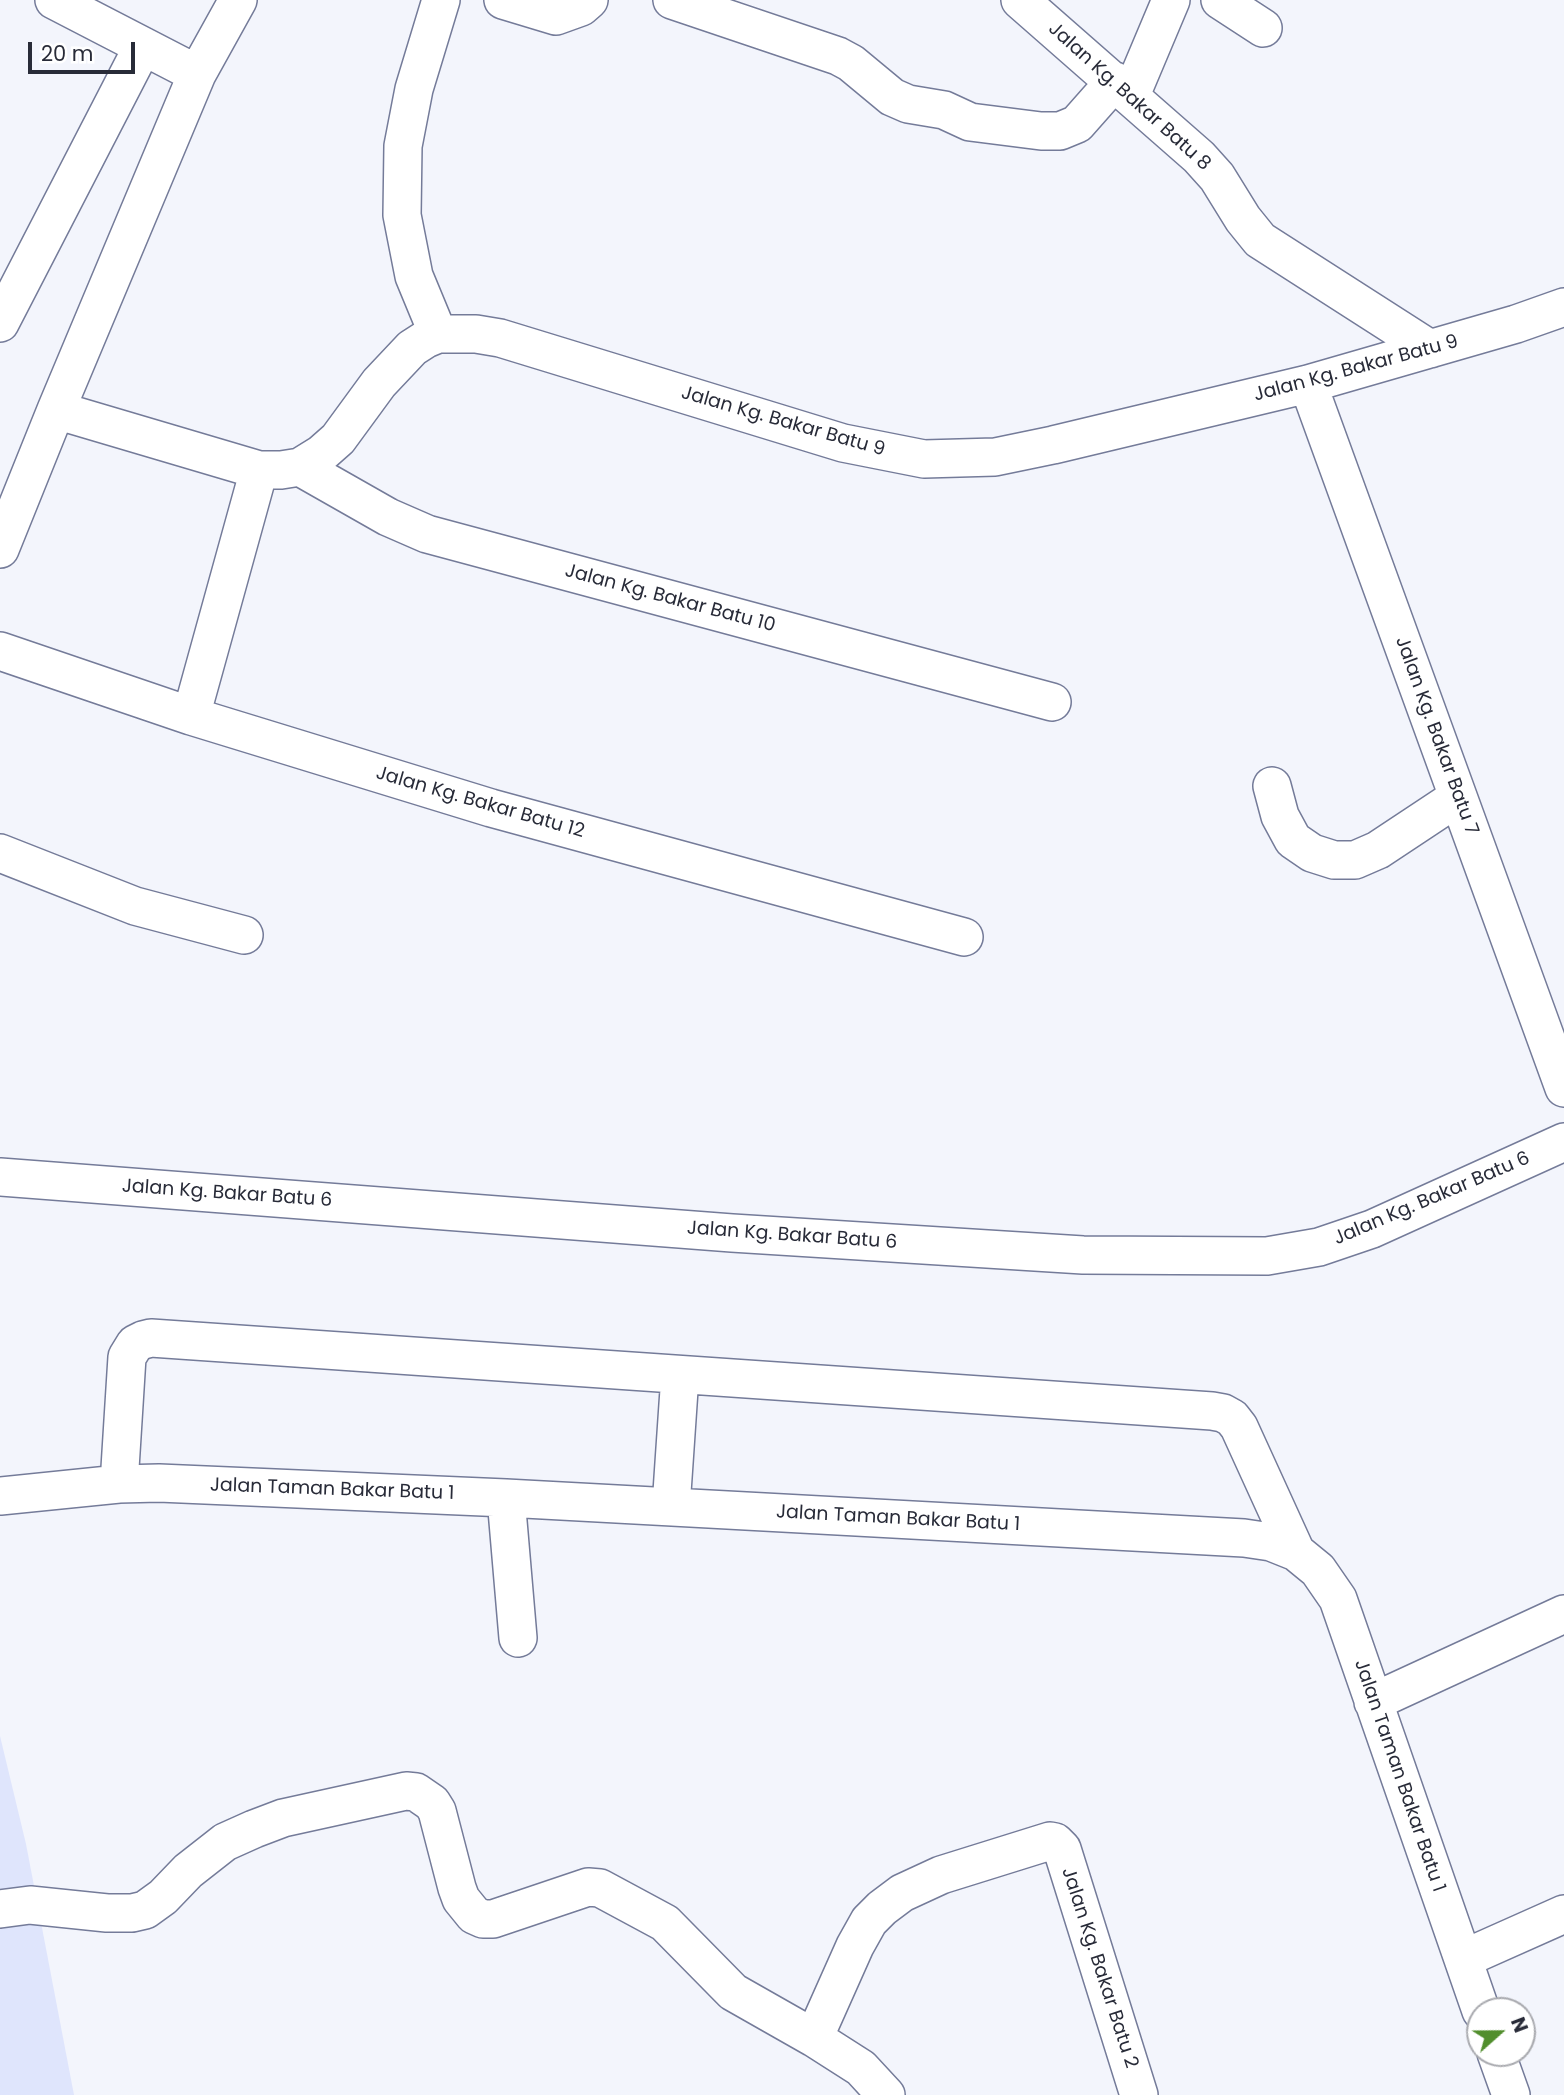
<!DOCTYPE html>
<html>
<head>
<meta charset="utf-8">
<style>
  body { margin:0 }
  #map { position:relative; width:1564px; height:2095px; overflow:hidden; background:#f3f5fc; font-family:Poppins,sans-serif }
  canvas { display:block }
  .north { position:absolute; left:1466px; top:1997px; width:70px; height:70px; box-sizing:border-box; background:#fff; border:2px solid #a9aaaf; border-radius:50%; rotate:69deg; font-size:19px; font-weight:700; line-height:28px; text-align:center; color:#282b38 }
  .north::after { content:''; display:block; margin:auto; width:24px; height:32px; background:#518e2d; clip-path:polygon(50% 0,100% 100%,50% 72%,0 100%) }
  .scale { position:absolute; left:28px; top:42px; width:107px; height:32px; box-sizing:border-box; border:4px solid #282b38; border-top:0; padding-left:9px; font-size:21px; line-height:24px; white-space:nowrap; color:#282b38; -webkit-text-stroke:5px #fff; paint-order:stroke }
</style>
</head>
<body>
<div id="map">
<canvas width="1564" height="2095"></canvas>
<div class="north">N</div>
<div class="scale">20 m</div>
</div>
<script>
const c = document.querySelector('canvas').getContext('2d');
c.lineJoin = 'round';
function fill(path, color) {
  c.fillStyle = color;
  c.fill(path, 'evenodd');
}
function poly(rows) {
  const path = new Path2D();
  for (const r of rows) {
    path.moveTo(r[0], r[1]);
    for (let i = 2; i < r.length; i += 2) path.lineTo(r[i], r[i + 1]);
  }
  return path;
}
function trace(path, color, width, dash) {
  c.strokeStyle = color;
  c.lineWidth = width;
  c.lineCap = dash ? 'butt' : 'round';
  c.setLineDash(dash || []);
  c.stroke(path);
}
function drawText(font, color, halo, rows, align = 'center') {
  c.font = font + ' Poppins,sans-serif';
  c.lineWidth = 5;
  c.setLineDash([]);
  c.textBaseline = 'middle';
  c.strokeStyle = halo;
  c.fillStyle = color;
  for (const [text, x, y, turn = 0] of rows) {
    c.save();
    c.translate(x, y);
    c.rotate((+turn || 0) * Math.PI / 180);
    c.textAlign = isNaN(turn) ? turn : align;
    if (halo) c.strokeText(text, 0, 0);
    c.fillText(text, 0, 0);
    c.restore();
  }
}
fill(poly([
  [0,1736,26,1844,74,2095,0,2095]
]), '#dfe5fc');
const minor = poly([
  [54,0,197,74],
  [503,0,556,16,581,7,589,0],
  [672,0,838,56,851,63,892,97,908,104,944,110,970,122,1041,131,1060,131,1077,124,1115,81],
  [1020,0,1199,157,1217,177,1243,219,1260,240,1430,349],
  [1220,0,1263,28],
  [1131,95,1171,0],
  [0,323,143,46],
  [438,334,414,276,402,215,403,146,414,89,441,0],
  [1308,384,1564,1088],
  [56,410,259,470,281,470,300,467,321,454,338,439,379,383,412,348,426,339,438,334,476,334,500,338,843,443,924,459,995,457,1053,445,1308,384,1516,324,1564,307],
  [300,467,388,517,427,534,1052,702],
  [0,549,56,410,197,74,238,0],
  [0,651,191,716,491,808,964,937],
  [191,716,259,470],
  [1272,786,1280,816,1293,840,1312,853,1334,860,1355,860,1378,850,1458,797],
  [0,853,135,906,244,935],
  [0,1177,732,1233,1083,1255,1267,1256,1319,1247,1372,1229,1564,1142],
  [119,1484,127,1357,135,1344,143,1340,151,1338,1212,1411,1223,1413,1232,1418,1239,1427,1296,1552],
  [0,1496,119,1484,159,1483,506,1498,1244,1538,1271,1542,1296,1552,1318,1570,1338,1599,1481,2011],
  [506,1498,518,1638],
  [671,1507,680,1375],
  [1373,1702,1564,1614],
  [0,1909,30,1905,107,1913,132,1913,145,1910,163,1897,188,1871,225,1842,254,1829,283,1818,406,1791,416,1792,432,1803,437,1811,457,1888,461,1899,474,1915,483,1919,493,1919,588,1887,600,1888,665,1923,733,1992,814,2038,861,2068,886,2095],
  [1463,1959,1564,1914],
  [814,2038,855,1946,869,1921,882,1908,902,1893,941,1875,1050,1841,1055,1842,1062,1849,1139,2095],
  [1496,2053,1511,2095]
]);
trace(minor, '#747b99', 40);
trace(minor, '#fff', 37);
drawText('19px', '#282b38', '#fff', [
  ["Jalan Kg. Bakar Batu 8",1129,97,42],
  ["Jalan Kg. Bakar Batu 9",1356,369,-15],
  ["Jalan Kg. Bakar Batu 9",783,422,16],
  ["Jalan Kg. Bakar Batu 10",670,599,15],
  ["Jalan Kg. Bakar Batu 7",1436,736,70],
  ["Jalan Kg. Bakar Batu 12",480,803,16],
  ["Jalan Kg. Bakar Batu 6",227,1194,4],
  ["Jalan Kg. Bakar Batu 6",1432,1199,-23],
  ["Jalan Kg. Bakar Batu 6",792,1236,4],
  ["Jalan Taman Bakar Batu 1",332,1490,2],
  ["Jalan Taman Bakar Batu 1",898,1519,3],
  ["Jalan Taman Bakar Batu 1",1399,1776,71],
  ["Jalan Kg. Bakar Batu 2",1099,1968,72]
]);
</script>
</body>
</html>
